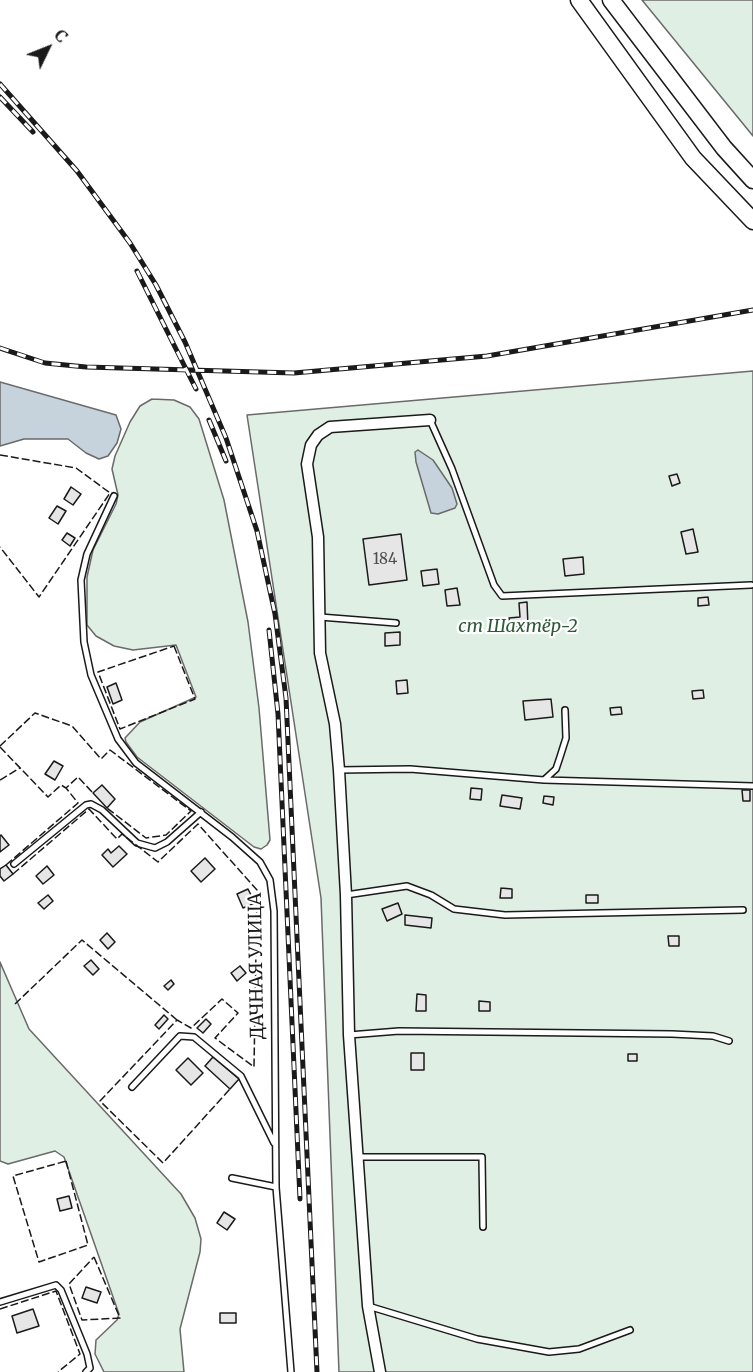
<!DOCTYPE html>
<html>
<head>
<meta charset="utf-8">
<style>
  body { margin:0 }
  #map { position:relative; width:753px; height:1372px; overflow:hidden; background:#fff; font-family:Merriweather,serif }
  canvas { display:block }
  .north { position:absolute; left:18px; top:18px; width:60px; height:60px; -webkit-text-stroke:4px #fff; paint-order:stroke; rotate:47deg; font-size:16px; font-weight:700; line-height:24px; text-align:center; color:#1a1a1a }
  .north::after { content:''; display:block; margin:auto; width:21px; height:27px; background:#1a1a1a; clip-path:polygon(50% 0,100% 100%,50% 72%,0 100%) }
</style>
</head>
<body>
<div id="map">
<canvas width="753" height="1372"></canvas>
<div class="north">С</div>
</div>
<script>
const c = document.querySelector('canvas').getContext('2d');
c.lineJoin = 'round';
function fill(path, color) {
  c.fillStyle = color;
  c.fill(path, 'evenodd');
}
function poly(rows) {
  const path = new Path2D();
  for (const r of rows) {
    path.moveTo(r[0], r[1]);
    for (let i = 2; i < r.length; i += 2) path.lineTo(r[i], r[i + 1]);
  }
  return path;
}
function trace(path, color, width, dash) {
  c.strokeStyle = color;
  c.lineWidth = width;
  c.lineCap = dash ? 'butt' : 'round';
  c.setLineDash(dash || []);
  c.stroke(path);
}
function drawText(font, color, halo, rows, align = 'center') {
  c.font = font + ' Merriweather,serif';
  c.lineWidth = 4.5;
  c.setLineDash([]);
  c.textBaseline = 'middle';
  c.strokeStyle = halo;
  c.fillStyle = color;
  for (const [text, x, y, turn = 0] of rows) {
    c.save();
    c.translate(x, y);
    c.rotate((+turn || 0) * Math.PI / 180);
    c.textAlign = isNaN(turn) ? turn : align;
    if (halo) c.strokeText(text, 0, 0);
    c.fillText(text, 0, 0);
    c.restore();
  }
}
const green = poly([
  [642,0,753,0,753,136,642,0],
  [753,371,753,1372,339,1372,321,898,247,415,753,371],
  [152,399,174,400,190,407,199,419,224,500,248,622,259,708,270,840,267,845,261,849,254,847,137,757,126,742,125,738,140,722,196,697,176,645,133,650,114,646,96,636,87,625,87,577,93,550,116,504,118,495,112,469,115,456,130,422,140,406,152,399],
  [0,962,29,1029,181,1194,195,1218,201,1239,200,1252,180,1329,184,1372,104,1372,95,1354,96,1340,117,1320,119,1314,64,1157,55,1151,8,1164,0,1161,0,962]
]);
fill(green, '#e0efe3');
trace(green, '#6a6a6a', 1.5);
const water = poly([
  [0,382,116,415,121,429,117,443,108,456,99,459,86,453,68,439,24,439,0,446,0,382],
  [418,450,433,460,452,488,457,504,455,508,438,514,431,513,416,462,415,452,418,450]
]);
fill(water, '#c6d2dc');
trace(water, '#6a6a6a', 1.5);
const building = poly([
  [677,474,680,483,672,486,669,476,677,474],
  [71,487,81,494,73,505,64,499,71,487],
  [57,506,66,511,58,524,49,518,57,506],
  [693,529,698,552,686,554,681,532,693,529],
  [67,533,75,538,70,546,62,540,67,533],
  [401,534,407,580,369,585,363,539,401,534],
  [583,557,584,574,565,576,563,559,583,557],
  [437,569,439,584,423,586,421,571,437,569],
  [457,588,460,605,447,606,445,590,457,588],
  [708,597,709,605,698,606,698,598,708,597],
  [527,602,528,626,510,627,509,618,520,617,519,603,527,602],
  [400,632,400,645,385,646,385,633,400,632],
  [407,680,408,693,397,694,396,681,407,680],
  [116,683,122,700,113,704,107,687,116,683],
  [703,690,704,698,693,699,692,691,703,690],
  [551,699,553,717,525,720,523,701,551,699],
  [621,707,622,714,611,715,610,708,621,707],
  [54,761,63,766,55,780,45,774,54,761],
  [102,785,115,799,107,808,93,793,102,785],
  [471,788,482,789,481,800,470,799,471,788],
  [742,790,750,790,750,801,743,801,742,790],
  [502,795,522,798,520,809,500,806,502,795],
  [544,796,554,797,553,805,543,803,544,796],
  [1,835,9,845,0,852,0,836,1,835],
  [119,846,127,854,113,867,102,855,108,849,111,853,119,846],
  [205,858,215,869,201,882,191,871,205,858],
  [6,865,13,874,4,881,0,876,0,869,6,865],
  [47,866,54,875,43,884,36,876,47,866],
  [501,888,512,889,512,898,500,898,501,888],
  [248,889,255,903,243,908,237,894,248,889],
  [48,895,53,901,44,909,38,903,48,895],
  [586,895,598,895,598,903,586,903,586,895],
  [398,903,402,914,387,921,382,909,398,903],
  [405,915,432,918,431,928,405,925,405,915],
  [107,933,115,942,108,949,100,940,107,933],
  [668,936,679,936,679,946,669,946,668,936],
  [91,960,99,969,93,975,84,966,91,960],
  [240,966,246,973,237,981,231,973,240,966],
  [171,980,174,984,168,990,164,986,171,980],
  [417,994,426,995,426,1011,416,1011,417,994],
  [479,1001,490,1002,490,1011,479,1011,479,1001],
  [164,1015,168,1019,159,1029,155,1025,164,1015],
  [206,1019,211,1024,203,1033,197,1028,206,1019],
  [411,1053,424,1053,424,1070,411,1070,411,1053],
  [628,1054,637,1054,637,1061,628,1061,628,1054],
  [213,1057,239,1079,230,1089,205,1066,213,1057],
  [188,1058,203,1073,191,1085,176,1070,188,1058],
  [69,1196,72,1208,60,1211,57,1199,69,1196],
  [224,1212,235,1219,227,1230,217,1223,224,1212],
  [86,1287,101,1292,97,1303,82,1298,86,1287],
  [33,1309,39,1326,17,1333,12,1316,33,1309],
  [220,1313,236,1313,236,1323,220,1323,220,1313]
]);
fill(building, '#e6e6e6');
trace(building, '#1a1a1a', 1.5);
const service = poly([
  [430,420,452,469,494,585,502,596,751,585],
  [114,496,87,554,81,580,84,642,91,675,118,739,136,763,232,837,260,862,270,880,274,911,276,1187,291,1372],
  [320,617,396,623],
  [339,770,410,769,544,780,556,769,560,757,566,738,565,710],
  [544,780,753,786],
  [14,864,86,805,91,804,102,810,137,843,155,848,167,842,201,812],
  [346,895,407,886,431,895,454,909,505,915,743,910],
  [349,1035,399,1031,672,1034,713,1036,729,1041],
  [132,1087,180,1036,194,1037,241,1076,274,1143],
  [358,1157,482,1157,483,1227],
  [232,1178,276,1187],
  [0,1302,56,1285,61,1290,87,1354,90,1368,86,1372],
  [368,1306,477,1339,549,1352,579,1349,630,1330]
]);
const minor = poly([
  [380,1372,368,1306,349,1035,346,895,339,770,335,724,320,653,318,537,307,464,311,445,318,435,330,427,430,420]
]);
const trunk = poly([
  [579,0,693,158,753,221],
  [611,0,724,148,753,180]
]);
trace(service, '#1a1a1a', 8);
trace(minor, '#1a1a1a', 13);
trace(trunk, '#1a1a1a', 19);
trace(service, '#fff', 5);
trace(minor, '#fff', 10);
trace(trunk, '#fff', 16);
const rail = poly([
  [0,84,77,171,130,243,156,285,185,342,226,438,257,531,275,614,286,698,317,1372],
  [0,97,33,132],
  [137,271,196,389],
  [0,348,45,363,86,367,294,373,487,356,753,310],
  [209,420,226,461],
  [269,630,278,714,300,1199]
]);
trace(rail, '#1a1a1a', 5);
trace(rail, '#fff', 3, [9]);
trace(poly([
  [0,455,76,468,110,493,39,597,0,547],
  [174,646,195,699,120,729,98,672,174,646],
  [0,746,35,713,72,726,101,759,110,750,191,811,166,835,146,838,107,808],
  [0,747,48,797,61,785,66,788],
  [0,780,20,768],
  [6,865,78,803,66,788,78,777,93,793],
  [13,874,89,809,117,839,122,834,158,862,198,824,257,890,254,1067,215,1038,238,1013,222,999,191,1028,177,1020,100,1101,163,1163,230,1089],
  [15,1004,82,940,177,1020],
  [66,1161,88,1245,39,1262,13,1176,66,1161],
  [94,1257,120,1318,82,1320,69,1284,94,1257],
  [0,1309,56,1291,80,1354,58,1372]
]), '#1a1a1a', 1.5, [8, 3]);
drawText('15px', '#4d4d4d', null, [
  ["184",385,560]
]);
drawText('italic 18px', '#2b5a34', '#fff', [
  ["ст Шахтёр-2",518,627]
]);
drawText('18px', '#1a1a1a', '#fff', [
  ["ДАЧНАЯ УЛИЦА",257,966,-91]
]);
</script>
</body>
</html>
